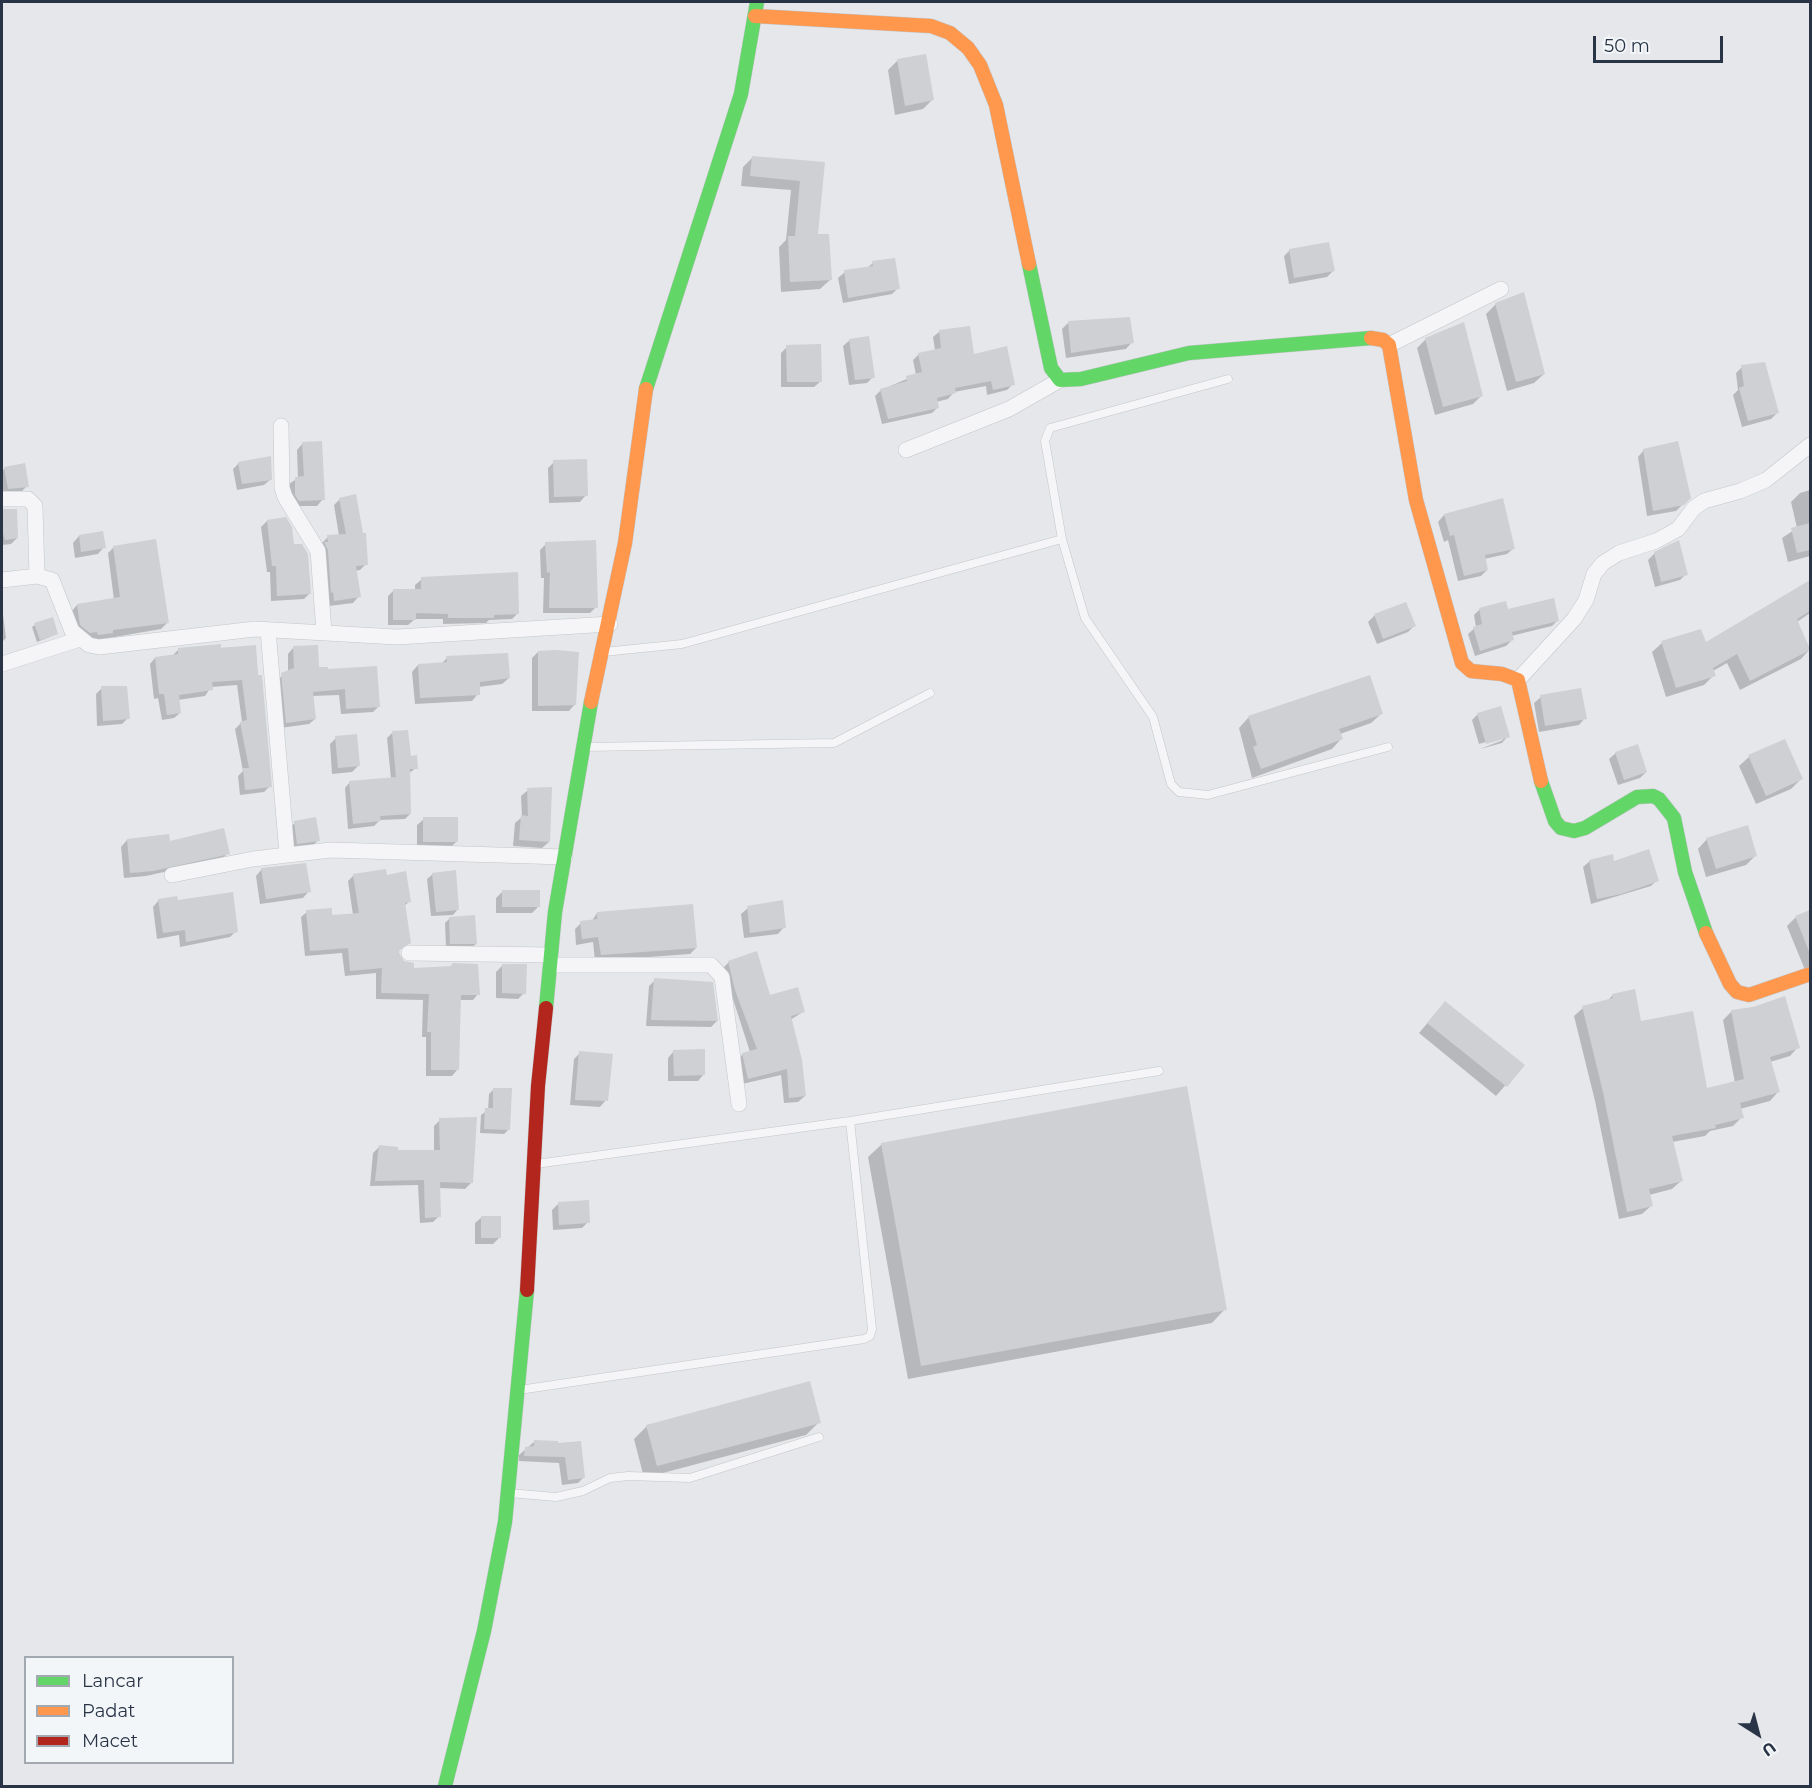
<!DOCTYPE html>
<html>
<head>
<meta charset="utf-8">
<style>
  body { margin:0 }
  #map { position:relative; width:1812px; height:1788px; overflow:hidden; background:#e5e7ea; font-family:Montserrat,sans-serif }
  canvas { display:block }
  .frame { position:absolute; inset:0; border:3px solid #293546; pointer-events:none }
  .legend { position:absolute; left:24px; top:1656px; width:210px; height:108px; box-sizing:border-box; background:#f3f6f9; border:2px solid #a2a9b1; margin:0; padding:8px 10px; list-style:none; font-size:18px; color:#293546 }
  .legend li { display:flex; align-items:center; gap:12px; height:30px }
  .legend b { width:30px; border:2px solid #a2a9b1 }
  .north { position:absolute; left:1728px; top:1704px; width:60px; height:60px; -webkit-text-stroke:4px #f3f6f9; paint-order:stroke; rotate:144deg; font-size:16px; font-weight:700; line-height:24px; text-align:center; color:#293546 }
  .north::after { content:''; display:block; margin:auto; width:21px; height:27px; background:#293546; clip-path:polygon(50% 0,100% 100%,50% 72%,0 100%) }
  .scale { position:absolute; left:1593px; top:36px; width:130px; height:27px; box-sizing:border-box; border:3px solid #293546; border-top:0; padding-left:8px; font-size:18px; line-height:21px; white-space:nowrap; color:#293546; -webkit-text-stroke:4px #f3f6f9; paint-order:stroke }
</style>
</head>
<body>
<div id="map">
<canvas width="1812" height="1788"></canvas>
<div class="frame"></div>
<ul class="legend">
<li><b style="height:8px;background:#63d668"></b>Lancar</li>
<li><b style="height:8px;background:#ff974d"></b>Padat</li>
<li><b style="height:8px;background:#b3261e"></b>Macet</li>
</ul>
<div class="north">U</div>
<div class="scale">50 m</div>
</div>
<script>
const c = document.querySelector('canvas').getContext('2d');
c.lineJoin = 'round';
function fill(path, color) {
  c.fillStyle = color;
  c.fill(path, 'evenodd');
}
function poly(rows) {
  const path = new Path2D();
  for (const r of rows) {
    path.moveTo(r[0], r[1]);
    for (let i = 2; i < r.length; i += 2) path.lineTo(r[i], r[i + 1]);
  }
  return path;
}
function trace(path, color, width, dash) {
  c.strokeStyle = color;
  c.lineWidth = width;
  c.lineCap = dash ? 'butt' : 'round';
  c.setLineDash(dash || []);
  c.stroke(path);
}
fill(poly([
  [897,61,932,100,923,109,895,115,888,70],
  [753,157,823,163,816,236,830,280,820,289,781,292,779,247,786,240,791,190,741,186,743,167],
  [1290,250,1333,271,1327,277,1289,284,1284,256],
  [873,263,898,288,892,294,843,303,838,278,845,272,867,268],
  [1496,304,1544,374,1534,383,1507,391,1486,314],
  [1068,323,1132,342,1126,349,1066,358,1062,329],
  [939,332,1013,384,1007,390,987,395,986,386,954,392,948,399,936,402,938,407,932,413,882,424,875,396,881,390,916,375,913,360,919,354,935,350,933,337],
  [1426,339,1482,395,1473,404,1435,415,1417,348],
  [850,340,873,377,867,383,849,385,843,346],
  [787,347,821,381,814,387,781,387,781,353],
  [1742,367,1777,413,1771,419,1742,427,1733,395,1738,390,1736,373],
  [303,443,323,499,317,506,292,506,289,502,289,484,298,478,297,450],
  [1644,450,1689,498,1676,511,1647,516,1638,457],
  [554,462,586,495,580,502,549,503,548,468],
  [239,463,271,479,264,485,237,490,233,469],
  [5,468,27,486,21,492,2,495,2,471],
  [1810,490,1810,556,1788,562,1782,538,1797,528,1791,502,1800,493],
  [340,499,366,564,360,570,355,571,359,596,353,603,329,606,322,543,328,537,339,536,334,505],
  [2,509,16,510,17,538,11,544,2,545],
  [1444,515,1514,548,1507,554,1484,559,1487,570,1481,576,1458,581,1448,540,1444,542,1438,522],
  [267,521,293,546,310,593,304,599,271,601,270,572,267,572,261,527],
  [79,536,104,547,98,554,75,558,73,543],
  [546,544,596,607,590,613,543,613,544,578,541,578,540,550],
  [114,547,167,623,161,629,92,641,83,639,71,612,77,605,114,600,108,553],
  [1655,553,1686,574,1680,580,1655,587,1648,560],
  [422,579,518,613,512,619,489,620,486,623,443,624,443,619,415,619,408,625,388,625,388,596,394,590,415,590,415,585],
  [1808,584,1810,588,1810,613,1797,622,1810,649,1801,659,1740,690,1727,663,1713,671,1714,675,1704,685,1666,697,1652,652,1662,643,1705,645],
  [1406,604,1414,626,1408,632,1377,644,1368,622,1374,616],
  [2,606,6,638,2,642],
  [1479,610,1507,611,1558,620,1552,626,1511,636,1512,640,1506,646,1475,656,1468,634,1476,627,1474,615],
  [35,625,57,634,37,642,32,627],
  [255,647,270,786,264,792,240,795,238,776,243,771,235,729,242,722,237,685,211,687,205,696,178,700,180,713,174,718,162,720,158,698,154,699,150,664,155,658,173,655,179,649],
  [293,648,318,669,379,706,373,712,341,714,339,695,312,696,315,719,309,724,280,728,276,680,288,672,288,654],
  [538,652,575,704,569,711,532,711,532,658],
  [447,658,509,678,502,684,478,687,478,694,472,701,415,704,412,672,418,665,441,664],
  [1369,677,1381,714,1371,723,1340,734,1341,739,1332,749,1252,778,1239,728,1248,718],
  [102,688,128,718,122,724,97,726,96,694],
  [1541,697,1585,718,1579,725,1539,732,1534,703],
  [1478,714,1508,736,1502,743,1480,749,1503,740,1503,737,1479,744,1472,720],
  [392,733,416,768,408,774,410,814,405,819,380,820,374,826,348,829,345,788,350,782,391,779,387,738],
  [336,738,358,766,352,772,332,774,330,744],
  [1616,753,1646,772,1640,778,1618,785,1609,759],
  [1749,757,1801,779,1791,789,1756,804,1739,766],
  [528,790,549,842,542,848,513,846,515,823,522,817,521,796],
  [424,819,457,841,450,848,417,848,417,825],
  [295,823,318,840,312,847,291,850,288,829],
  [1707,839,1755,856,1746,865,1706,877,1698,849],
  [127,840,228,853,222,859,146,876,124,878,121,847],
  [1590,861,1613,863,1657,880,1651,886,1591,904,1583,867],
  [262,869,309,891,303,898,260,904,256,876],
  [433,874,458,909,453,915,431,916,427,879],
  [354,875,386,877,410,901,404,906,409,943,398,951,403,962,413,970,449,968,452,965,478,994,473,1000,459,1000,457,1070,452,1076,426,1076,426,1037,422,1037,423,1000,376,999,376,973,345,976,342,953,305,956,301,917,307,912,331,916,353,915,348,881],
  [502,892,538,907,532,913,496,913,496,898],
  [159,900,176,901,236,931,230,937,180,947,179,935,157,939,153,907],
  [748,908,784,927,778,934,744,938,741,914],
  [1810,911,1810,975,1805,970,1787,926,1795,918],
  [597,913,696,948,690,954,595,961,593,942,576,945,575,929,581,923,592,921],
  [450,918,476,944,471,948,446,948,445,923],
  [729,962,769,997,803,1012,790,1020,805,1096,798,1102,784,1103,781,1075,742,1084,737,1060,743,1054,750,1052,723,968],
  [502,966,524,993,518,999,496,998,496,972],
  [655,980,717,1021,711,1027,646,1026,649,986],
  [1613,995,1705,1090,1735,1083,1723,1020,1732,1011,1798,1047,1790,1056,1770,1062,1778,1092,1770,1101,1740,1109,1742,1117,1733,1126,1710,1131,1705,1136,1672,1142,1681,1181,1672,1189,1649,1195,1651,1206,1642,1214,1619,1219,1595,1101,1574,1016,1583,1008,1607,1001],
  [1436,1013,1523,1065,1496,1096,1419,1033],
  [674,1051,704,1074,698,1081,668,1081,668,1058],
  [580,1053,606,1100,600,1107,570,1105,574,1059],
  [494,1089,509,1129,504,1134,480,1133,481,1115,488,1110,489,1094],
  [440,1120,471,1183,465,1189,438,1188,439,1216,433,1222,420,1223,418,1185,370,1186,373,1153,379,1147,396,1152,434,1151,434,1126],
  [882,1144,1225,1309,1212,1323,908,1379,868,1157],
  [558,1204,588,1222,582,1228,553,1230,552,1210],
  [482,1217,499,1238,493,1244,475,1244,475,1223],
  [819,1422,806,1435,644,1478,634,1439,647,1426],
  [535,1441,557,1442,584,1477,578,1483,562,1485,559,1463,519,1461,519,1455]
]), '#0003');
fill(poly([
  [926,54,934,100,905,106,897,59],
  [752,156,825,162,818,234,829,234,832,280,790,282,788,236,795,236,800,181,750,176],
  [1329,242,1335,271,1294,278,1289,249],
  [895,258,900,289,848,298,844,270,873,266,872,261],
  [1524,292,1545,374,1516,382,1495,303],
  [1130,317,1134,343,1071,353,1068,321],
  [1464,322,1483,396,1443,407,1425,338],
  [970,326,974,354,1007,346,1015,385,993,390,991,381,955,388,956,393,937,398,939,408,888,419,880,389,907,381,906,376,922,372,918,353,941,348,939,330],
  [869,336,875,378,855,380,849,339],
  [821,344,822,382,787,382,786,345],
  [1765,362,1779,413,1748,421,1739,388,1744,386,1741,365],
  [322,441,325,500,299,501,295,495,295,477,304,476,302,442],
  [1678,441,1691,498,1684,505,1653,511,1643,449],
  [271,456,272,480,242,484,238,462],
  [587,459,588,496,554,497,553,460],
  [25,463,29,487,8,489,4,467],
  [356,494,363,533,366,533,368,565,356,566,361,597,334,601,333,592,331,593,328,550,324,542,328,542,327,535,346,534,339,498],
  [1503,498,1515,549,1485,555,1488,570,1464,576,1454,535,1450,536,1444,514],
  [2,509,17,509,18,538,5,540,2,530],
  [286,517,292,527,294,544,302,544,308,554,311,594,277,596,276,566,272,566,267,520],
  [1810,523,1810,550,1797,553,1791,528],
  [103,531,106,548,81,552,79,535],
  [156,539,169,623,113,630,113,633,98,635,97,632,90,633,80,625,77,604,120,597,113,546],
  [596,540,598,608,549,608,550,572,547,573,545,542],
  [1679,540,1688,575,1661,582,1654,552],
  [518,572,519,614,494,615,494,618,448,618,448,614,416,613,416,620,393,620,393,589,421,589,421,577],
  [1810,580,1810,611,1797,619,1810,650,1750,681,1737,654,1713,668,1716,676,1676,688,1661,641,1701,629,1706,642],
  [1554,598,1559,621,1512,632,1514,640,1480,651,1473,627,1482,624,1479,608,1506,601,1508,609],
  [1406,602,1416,626,1383,639,1374,614],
  [53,617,58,634,40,640,34,623],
  [221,644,221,648,256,645,258,675,262,675,272,787,245,790,243,768,249,768,240,722,247,720,242,680,212,682,213,690,179,695,181,713,167,715,164,694,159,694,155,657,178,654,178,648],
  [318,645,319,667,328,667,328,669,377,666,380,707,346,709,345,689,313,692,316,719,286,723,281,673,294,668,293,646],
  [555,650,579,652,576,705,538,706,538,651],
  [508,653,510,678,480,682,480,695,420,698,418,664,447,662,446,656],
  [1370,675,1383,714,1339,729,1343,739,1261,769,1253,747,1257,745,1248,716],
  [101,686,127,686,130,719,103,721],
  [1581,688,1587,719,1545,726,1540,695],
  [1501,706,1510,737,1486,744,1477,713],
  [408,730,411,756,417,755,418,769,410,769,411,814,380,816,381,821,353,824,349,781,396,777,392,731],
  [357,734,360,766,338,768,335,736],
  [1785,739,1803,779,1766,796,1748,755],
  [1638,744,1647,772,1624,780,1615,752],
  [552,787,550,842,519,840,521,815,528,816,527,788],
  [316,817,320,841,297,844,294,821],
  [423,817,458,817,458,842,423,842],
  [1748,825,1757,856,1716,869,1706,838],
  [224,828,230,854,153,871,130,873,127,839,169,834,170,841],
  [1649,849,1659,881,1621,894,1597,899,1589,860,1613,854,1614,861],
  [306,863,311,892,266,899,261,868],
  [386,869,387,875,406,871,411,902,405,903,411,943,400,949,399,953,404,961,414,963,414,968,452,966,452,963,478,964,480,995,461,995,459,1070,431,1070,431,1032,427,1032,429,994,381,993,382,968,350,971,348,948,310,951,306,910,332,908,332,915,359,913,353,874],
  [456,870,459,910,436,912,432,873],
  [502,890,540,890,540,907,502,907],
  [233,892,238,932,186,942,185,930,163,933,158,899,177,896,178,900],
  [783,900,786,928,750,933,747,906],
  [693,904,697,948,601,955,598,937,582,939,580,921,597,919,597,912],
  [1810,910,1810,954,1795,916],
  [475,915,477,944,450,944,449,917],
  [757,951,770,995,798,987,805,1012,791,1016,802,1060,806,1096,789,1098,787,1069,748,1079,742,1053,757,1049,735,990,728,961],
  [502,964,527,964,526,994,502,993],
  [654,978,713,982,718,1021,651,1020],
  [1635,989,1641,1021,1693,1011,1707,1088,1744,1079,1731,1010,1753,1007,1785,996,1800,1048,1770,1057,1780,1092,1740,1103,1744,1118,1715,1125,1716,1128,1672,1136,1683,1181,1649,1189,1653,1206,1627,1212,1603,1092,1582,1006,1613,998,1612,994],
  [1445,1001,1525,1065,1507,1087,1427,1023],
  [705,1049,705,1075,674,1076,673,1050],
  [579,1051,613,1054,608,1101,575,1100],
  [1187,1086,1227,1310,921,1366,881,1143],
  [493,1088,512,1088,510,1130,484,1129,485,1108,493,1108],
  [477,1117,473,1183,440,1182,441,1217,425,1218,424,1180,375,1181,379,1145,398,1147,398,1150,440,1150,439,1118],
  [589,1200,590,1223,559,1225,558,1202],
  [481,1216,501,1216,501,1238,481,1238],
  [810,1381,821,1423,657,1466,646,1425],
  [534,1440,558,1441,558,1443,581,1441,585,1478,568,1480,565,1457,524,1456,525,1447,534,1446]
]), '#ced0d3');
const lane = poly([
  [1062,539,1085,618,1153,717,1171,784,1179,792,1208,795,1388,747],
  [603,652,682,644,1062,539,1045,441,1050,428,1228,379],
  [584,747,834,743,930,693],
  [536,1164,850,1121,1159,1071],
  [519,1390,864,1339,870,1336,872,1329,850,1121],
  [509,1493,556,1497,583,1491,610,1478,628,1476,690,1478,819,1437]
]);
const street = poly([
  [1389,345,1501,289],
  [281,426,282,488,285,497,318,551,324,632],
  [906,450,1009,409,1060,380],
  [2,499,28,499,35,506,37,576],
  [2,580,37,576,52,580,72,631,89,645,99,647,255,629,397,637,610,624],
  [268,630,287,854],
  [2,664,80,639],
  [1518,680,1574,619,1586,600,1594,574,1603,563,1619,553,1656,541,1678,529,1694,508,1704,501,1740,491,1766,480,1810,445],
  [172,875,253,859,331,850,565,857],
  [409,953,551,955],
  [550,965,711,965,722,977,739,1104]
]);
const fast = poly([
  [1029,264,1051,368,1060,380,1081,379,1189,353,1371,338],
  [646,389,741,94,757,2],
  [1541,781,1555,821,1561,828,1574,831,1585,828,1637,797,1653,796,1659,799,1674,818,1685,872,1706,933],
  [546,1008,555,912,591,702],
  [445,1786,484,1631,505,1522,527,1290]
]);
const slow = poly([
  [755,16,931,26,950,33,968,48,980,65,996,105,1029,264],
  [1371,338,1383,340,1389,345,1416,500,1462,663,1471,671,1502,674,1518,680,1541,781],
  [591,702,625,543,646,389],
  [1706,933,1730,984,1737,992,1749,995,1810,974]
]);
const jam = poly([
  [527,1290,538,1086,546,1008]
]);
trace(lane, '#c3c5c8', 9);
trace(street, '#c3c5c8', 16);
trace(fast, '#c3c5c8', 15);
trace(slow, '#c3c5c8', 15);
trace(jam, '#c3c5c8', 15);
trace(lane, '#f5f5f7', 8);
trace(street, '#f5f5f7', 15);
trace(fast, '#63d668', 14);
trace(slow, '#ff974d', 14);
trace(jam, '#b3261e', 14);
</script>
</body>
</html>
